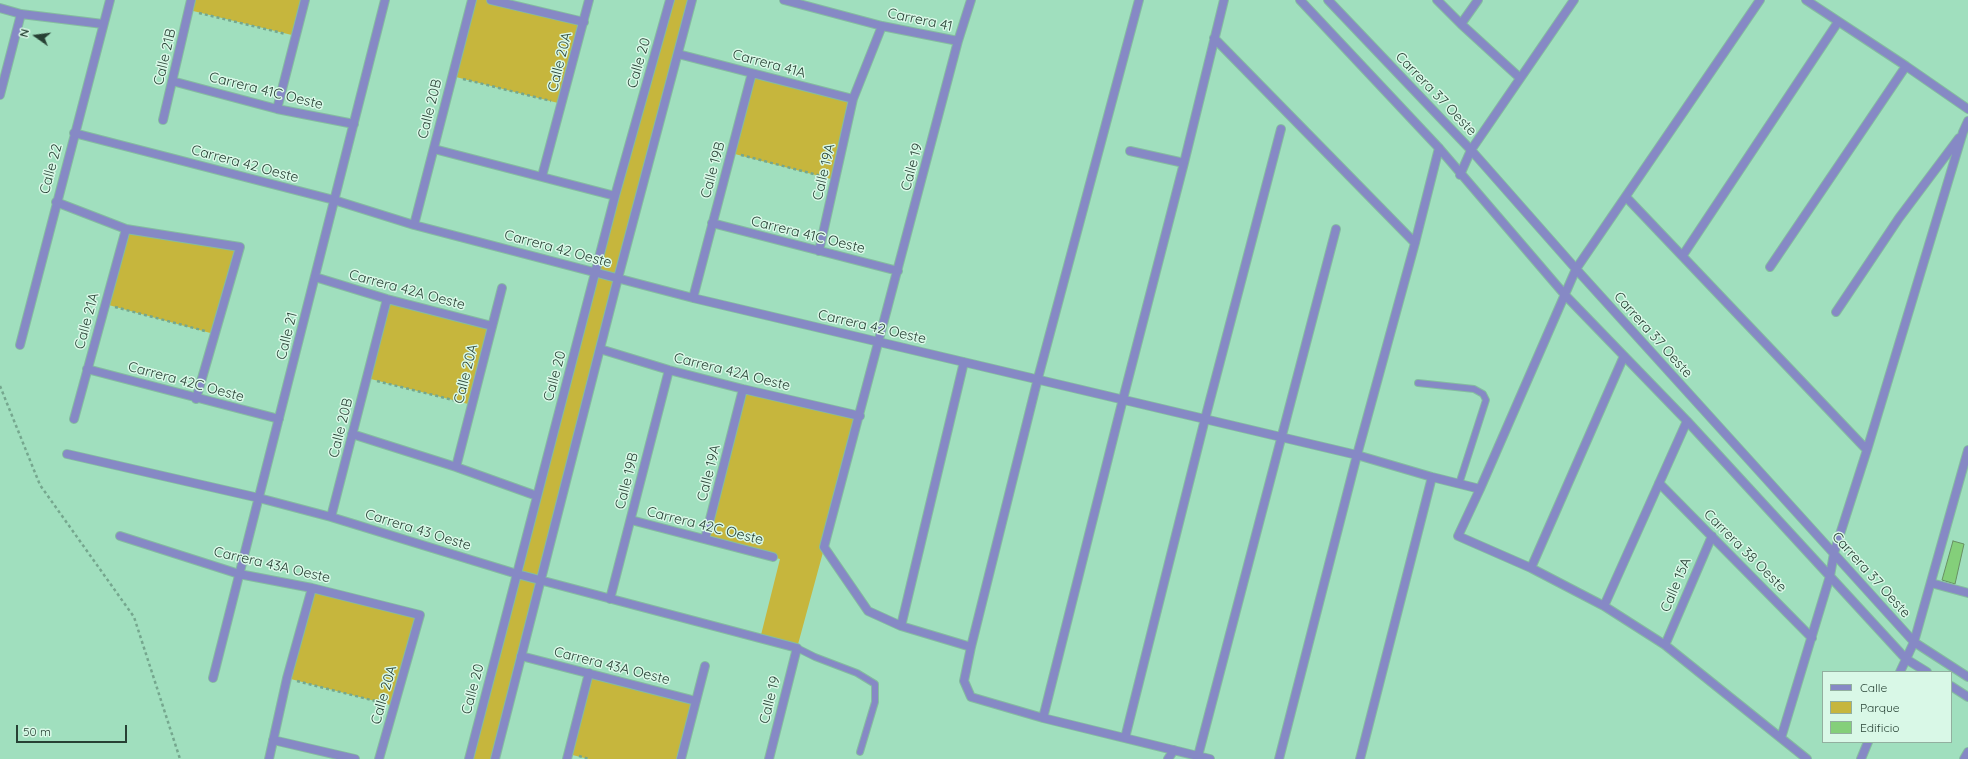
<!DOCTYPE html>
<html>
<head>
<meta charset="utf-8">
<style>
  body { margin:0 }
  #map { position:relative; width:1968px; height:759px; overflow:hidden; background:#a0dfbe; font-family:Quicksand,sans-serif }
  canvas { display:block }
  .legend { position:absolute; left:1822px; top:671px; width:130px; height:72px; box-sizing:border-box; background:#d9f8e7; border:1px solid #92af9f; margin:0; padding:5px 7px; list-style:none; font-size:12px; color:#274134 }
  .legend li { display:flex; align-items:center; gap:8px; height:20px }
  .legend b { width:20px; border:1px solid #92af9f }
  .north { position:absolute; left:16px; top:16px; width:40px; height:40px; -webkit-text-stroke:3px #d9f8e7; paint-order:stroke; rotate:284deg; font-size:11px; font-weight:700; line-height:16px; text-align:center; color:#274134 }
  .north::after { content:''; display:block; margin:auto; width:14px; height:18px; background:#274134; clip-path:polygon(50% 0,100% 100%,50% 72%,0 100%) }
  .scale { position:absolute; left:16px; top:725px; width:111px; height:18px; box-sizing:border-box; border:2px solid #274134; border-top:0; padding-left:5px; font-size:12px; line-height:14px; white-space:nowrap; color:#274134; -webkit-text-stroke:3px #d9f8e7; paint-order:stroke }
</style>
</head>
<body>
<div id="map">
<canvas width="1968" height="759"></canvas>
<ul class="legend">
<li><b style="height:5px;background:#8689c5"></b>Calle</li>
<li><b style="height:11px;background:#c6b63d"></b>Parque</li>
<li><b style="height:11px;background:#84cf7a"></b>Edificio</li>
</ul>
<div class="north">N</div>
<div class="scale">50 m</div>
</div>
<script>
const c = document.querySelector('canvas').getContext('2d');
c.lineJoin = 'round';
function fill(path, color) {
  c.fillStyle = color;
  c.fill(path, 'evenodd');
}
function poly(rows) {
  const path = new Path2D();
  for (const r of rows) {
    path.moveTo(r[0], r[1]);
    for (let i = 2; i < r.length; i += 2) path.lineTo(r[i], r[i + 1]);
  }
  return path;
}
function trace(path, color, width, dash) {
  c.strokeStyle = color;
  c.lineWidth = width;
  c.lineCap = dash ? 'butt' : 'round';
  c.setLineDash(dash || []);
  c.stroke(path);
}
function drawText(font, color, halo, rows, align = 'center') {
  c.font = font + ' Quicksand,sans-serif';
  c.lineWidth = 3;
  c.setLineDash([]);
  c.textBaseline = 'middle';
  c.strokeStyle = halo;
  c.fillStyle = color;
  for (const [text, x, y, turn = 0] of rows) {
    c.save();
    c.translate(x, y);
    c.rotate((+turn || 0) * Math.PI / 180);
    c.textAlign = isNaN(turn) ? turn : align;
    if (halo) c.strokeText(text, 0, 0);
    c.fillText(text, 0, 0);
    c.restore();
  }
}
fill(poly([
  [191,0,305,0,296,36,189,10],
  [472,0,491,0,584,22,562,104,452,76],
  [670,0,692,0,495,759,469,759],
  [752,73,853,99,835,180,731,153],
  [126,229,240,247,214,334,105,304],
  [387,299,492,326,472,405,367,378],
  [743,389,860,416,797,648,760,639,780,559,705,539],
  [312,588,420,615,394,706,287,678],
  [589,673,696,701,681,759,589,759,568,754]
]), '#c6b63d');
const building = poly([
  [1953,541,1964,544,1955,584,1942,580,1953,541]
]);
fill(building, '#84cf7a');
trace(building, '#689063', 1);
const service = poly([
  [1418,383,1474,389,1483,394,1486,400,1459,484],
  [797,648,815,657,857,673,875,684,875,702,860,752]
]);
const minor = poly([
  [491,0,584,22],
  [784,0,882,26,958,41],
  [1139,0,1038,378,971,647,964,681,971,697,1043,718,1210,759],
  [1300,0,1439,148,1565,295,1687,421,1906,659,1927,672],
  [1328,0,1471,150,1576,269,1914,642,1968,677],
  [1437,0,1461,24,1520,78],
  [1760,0,1576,269,1480,489,1458,536,1531,568,1604,606,1665,645,1807,759],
  [1806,0,1906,66,1968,109],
  [0,8,21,14,103,24],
  [1461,24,1478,0],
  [1214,38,1415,243],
  [678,54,853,99],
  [172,81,277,109,354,124],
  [0,95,21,14],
  [277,109,305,0],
  [163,120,191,0],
  [74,133,334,200,414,225,693,298,1357,455,1432,477,1480,489],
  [434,149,615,196],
  [1130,151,1184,163],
  [1460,175,1471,150,1574,0],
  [542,176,589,0],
  [1626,197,1867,450],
  [56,202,126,229,240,247,196,399],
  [712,223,898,271],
  [414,225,472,0],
  [819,251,853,99,882,26],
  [1683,255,1838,22],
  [1770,267,1906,66],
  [315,277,387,299,492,326],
  [693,298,752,73],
  [1836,312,1899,218,1959,138],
  [20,345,110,0],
  [600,349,669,370,743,389,860,416],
  [87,369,279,419],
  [74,419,126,229],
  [352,434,456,467,537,496],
  [67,454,259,498,331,517,517,574,797,648,769,759],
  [456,467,502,288],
  [1659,483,1812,638],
  [331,517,387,299],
  [631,520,773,557],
  [120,536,239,574,312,588,420,615,379,759],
  [705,539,743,389],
  [1531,568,1624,356],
  [1931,583,1968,593],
  [610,599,669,370],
  [1604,606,1687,421],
  [901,626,964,362],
  [1665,645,1712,536],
  [971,647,901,626,868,611,824,547,958,41,971,0],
  [521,656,696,701],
  [1900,672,1914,642,1968,450],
  [213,678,385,0],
  [1951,686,1968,697],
  [1043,718,1123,399,1184,163,1224,0],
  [1125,738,1205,419,1281,129],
  [1781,738,1830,576,1834,553,1867,450,1963,132,1968,121],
  [273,740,355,759],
  [1198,756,1336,229],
  [269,759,287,678,312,588],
  [469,759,615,196,670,0],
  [495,759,618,278,692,0],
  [567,759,589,673],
  [681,759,705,666],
  [1168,759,1174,750],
  [1279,759,1357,455,1415,243,1439,148],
  [1360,759,1432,477],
  [1861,759,1868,742],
  [1964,759,1968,752]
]);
trace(service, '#85bca0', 8);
trace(minor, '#85bca0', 10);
trace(poly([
  [199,13,286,34],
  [463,79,551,101],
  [741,155,825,177],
  [115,307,205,331],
  [377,381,461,402],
  [0,386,40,485,134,617,180,759],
  [297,681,383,703],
  [579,756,589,759]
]), '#75a78e', 2.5, [3, 3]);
trace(service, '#8689c5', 6);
trace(minor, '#8689c5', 8);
drawText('14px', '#274134', '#d9f8e7', [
  ["Carrera 41",920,20,12],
  ["Calle 21B",165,57,-77],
  ["Calle 20A",560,62,-76],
  ["Calle 20",639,63,-74],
  ["Carrera 41A",769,64,15],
  ["Carrera 41C Oeste",266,91,14],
  ["Carrera 37 Oeste",1436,94,46],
  ["Calle 20B",430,109,-76],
  ["Carrera 42 Oeste",245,164,15],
  ["Calle 19",912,167,-75],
  ["Calle 22",51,169,-75],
  ["Calle 19B",713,170,-75],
  ["Calle 19A",824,172,-77],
  ["Carrera 41C Oeste",808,235,14],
  ["Carrera 42 Oeste",558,249,15],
  ["Carrera 42A Oeste",407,290,15],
  ["Calle 21A",87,321,-75],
  ["Carrera 42 Oeste",872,327,13],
  ["Carrera 37 Oeste",1653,335,48],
  ["Calle 21",287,336,-76],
  ["Carrera 42A Oeste",732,372,14],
  ["Calle 20A",466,374,-76],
  ["Calle 20",555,376,-75],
  ["Carrera 42C Oeste",186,382,15],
  ["Calle 20B",341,428,-76],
  ["Calle 19A",709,473,-76],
  ["Calle 19B",627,481,-76],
  ["Carrera 42C Oeste",705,526,14],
  ["Carrera 43 Oeste",418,530,17],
  ["Carrera 38 Oeste",1745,551,45],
  ["Carrera 43A Oeste",272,565,13],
  ["Carrera 37 Oeste",1871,575,48],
  ["Calle 15A",1676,585,-67],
  ["Carrera 43A Oeste",612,666,14],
  ["Calle 20",473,689,-75],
  ["Calle 20A",384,695,-74],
  ["Calle 19",770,700,-76]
]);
</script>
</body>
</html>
